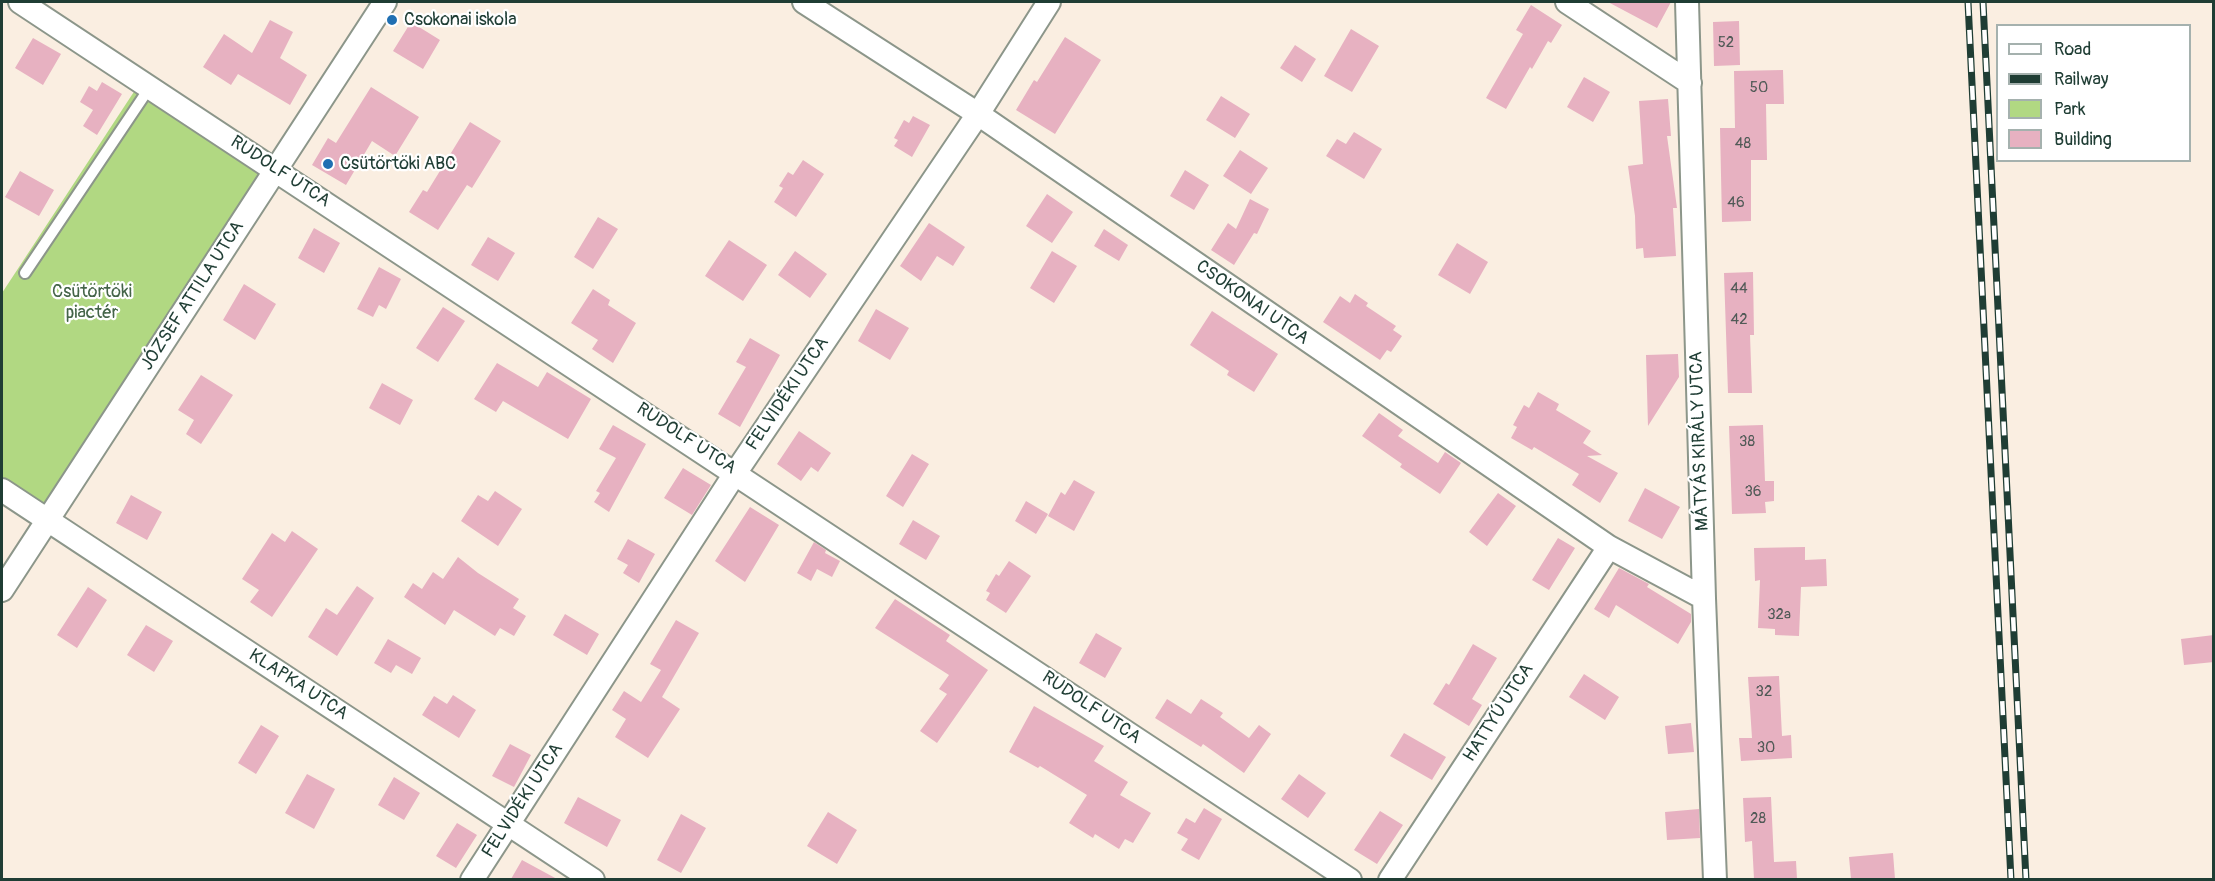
<!DOCTYPE html>
<html>
<head>
<meta charset="utf-8">
<style>
  body { margin:0 }
  #map { position:relative; width:2215px; height:881px; overflow:hidden; background:#faeee1; font-family:Pangolin,sans-serif }
  canvas { display:block }
  .frame { position:absolute; inset:0; border:3px solid #1f3d34; pointer-events:none }
  .legend { position:absolute; left:1996px; top:24px; width:195px; height:138px; box-sizing:border-box; background:#fff; border:2px solid #a5b1ae; margin:0; padding:8px 10px; list-style:none; font-size:18px; color:#1f3d34 }
  .legend li { display:flex; align-items:center; gap:12px; height:30px }
  .legend b { width:30px; border:2px solid #a5b1ae }
</style>
</head>
<body>
<div id="map">
<canvas width="2215" height="881"></canvas>
<div class="frame"></div>
<ul class="legend">
<li><b style="height:8px;background:#fff"></b>Road</li>
<li><b style="height:8px;background:#1f3d34"></b>Railway</li>
<li><b style="height:16px;background:#b1d882"></b>Park</li>
<li><b style="height:16px;background:#e7b1c1"></b>Building</li>
</ul>
</div>
<script>
const c = document.querySelector('canvas').getContext('2d');
c.lineJoin = 'round';
function fill(path, color) {
  c.fillStyle = color;
  c.fill(path, 'evenodd');
}
function poly(rows) {
  const path = new Path2D();
  for (const r of rows) {
    path.moveTo(r[0], r[1]);
    for (let i = 2; i < r.length; i += 2) path.lineTo(r[i], r[i + 1]);
  }
  return path;
}
function trace(path, color, width, dash) {
  c.strokeStyle = color;
  c.lineWidth = width;
  c.lineCap = dash ? 'butt' : 'round';
  c.setLineDash(dash || []);
  c.stroke(path);
}
function drawText(font, color, halo, rows, align = 'center') {
  c.font = font + ' Pangolin,sans-serif';
  c.lineWidth = 4.5;
  c.setLineDash([]);
  c.textBaseline = 'middle';
  c.strokeStyle = halo;
  c.fillStyle = color;
  for (const [text, x, y, turn = 0] of rows) {
    c.save();
    c.translate(x, y);
    c.rotate((+turn || 0) * Math.PI / 180);
    c.textAlign = isNaN(turn) ? turn : align;
    if (halo) c.strokeText(text, 0, 0);
    c.fillText(text, 0, 0);
    c.restore();
  }
}
fill(poly([
  [141,81,275,170,47,521,2,490,2,293]
]), '#b1d882');
fill(poly([
  [1608,2,1671,2,1657,28],
  [1531,5,1562,25,1551,43,1548,41,1532,69,1530,67,1506,109,1486,98,1523,34,1516,30],
  [270,20,293,32,280,58,307,75,290,105,238,74,231,85,203,67,224,34,252,53],
  [1739,21,1740,65,1714,66,1713,22],
  [411,22,440,40,423,69,393,51],
  [1351,29,1379,46,1352,92,1324,76],
  [1065,37,1101,60,1055,134,1016,110,1034,80,1037,82],
  [33,38,61,54,43,85,15,68],
  [1295,45,1316,59,1302,82,1280,68],
  [1783,70,1784,104,1766,104,1767,160,1751,160,1751,221,1722,222,1720,128,1735,128,1734,71],
  [1584,77,1610,92,1593,122,1567,107],
  [102,82,122,94,97,135,83,126,93,110,80,102,89,86,97,91],
  [371,87,419,117,395,156,372,141,346,185,312,165,328,138,336,143],
  [1221,96,1250,114,1235,138,1206,120],
  [1668,99,1671,136,1667,136,1677,208,1673,208,1676,256,1644,258,1643,248,1636,249,1635,216,1628,166,1643,164,1639,101],
  [913,116,930,125,912,157,894,146,898,140,894,138,904,120,909,123],
  [470,122,501,141,472,188,467,185,438,230,409,212,423,190,427,192],
  [1354,132,1382,149,1364,179,1326,156,1337,139,1346,144],
  [1240,150,1268,168,1251,194,1223,176],
  [803,160,824,174,796,217,774,202,783,188,779,186,788,172,793,175],
  [1185,170,1209,185,1194,210,1170,196],
  [20,171,54,190,39,216,5,197],
  [1047,194,1073,212,1052,243,1026,226],
  [1250,199,1269,209,1257,234,1254,233,1234,265,1211,250,1228,223,1236,229],
  [598,217,618,229,593,269,574,257],
  [929,223,965,247,953,266,937,256,921,281,900,266],
  [314,228,340,243,324,273,298,258],
  [1104,229,1128,245,1119,261,1094,246],
  [488,237,515,253,498,281,471,265],
  [729,240,767,265,743,301,705,276],
  [1457,243,1488,262,1470,294,1438,275],
  [795,251,827,274,810,298,778,275],
  [1052,251,1077,266,1054,303,1030,288],
  [379,267,401,279,386,309,379,305,373,317,357,309],
  [1753,272,1754,335,1750,335,1752,393,1728,393,1724,273],
  [244,284,276,304,255,340,223,320],
  [593,289,610,300,608,305,636,323,613,363,592,349,598,340,571,323],
  [1355,294,1368,303,1366,306,1396,326,1393,330,1402,336,1391,352,1387,350,1380,360,1323,322,1340,296,1350,303],
  [443,307,465,321,438,362,416,348],
  [876,309,909,328,890,360,858,341],
  [1212,311,1278,354,1254,392,1227,375,1229,371,1190,345],
  [750,338,780,355,740,427,718,414,746,367,736,362],
  [1678,354,1679,377,1648,426,1646,355],
  [497,363,538,387,547,372,591,399,568,439,503,401,496,412,474,399],
  [201,375,233,395,201,444,186,434,194,420,178,410],
  [382,383,413,400,400,425,369,408],
  [1538,392,1559,404,1556,410,1591,431,1583,443,1602,455,1587,456,1618,473,1600,503,1572,485,1579,474,1534,447,1532,450,1511,438,1517,427,1513,425,1524,405,1529,408],
  [1379,413,1403,430,1398,436,1438,463,1445,452,1461,463,1440,494,1400,467,1402,464,1362,436],
  [613,425,646,444,609,512,594,502,600,493,596,491,616,458,599,449],
  [1763,425,1765,481,1774,481,1774,501,1765,502,1766,513,1732,514,1729,426],
  [799,431,831,453,818,472,811,467,801,481,777,464],
  [912,454,929,464,903,507,886,496],
  [683,468,711,485,692,515,664,498],
  [1074,480,1095,492,1074,531,1048,516,1061,492,1065,495],
  [1645,488,1680,507,1662,539,1628,521],
  [495,491,522,509,498,546,461,521,478,495,488,501],
  [1498,493,1516,506,1487,546,1469,532],
  [131,495,162,512,147,540,116,523],
  [1026,501,1048,514,1036,534,1015,521],
  [750,507,779,525,745,582,715,561],
  [913,520,940,536,926,560,899,544],
  [292,531,318,549,272,617,250,602,259,590,242,579,272,533,285,542],
  [1558,538,1575,548,1549,590,1532,580],
  [628,539,655,554,639,583,623,573,628,565,617,559],
  [814,542,826,550,825,553,840,561,832,577,817,569,811,581,797,573],
  [1805,547,1805,560,1826,559,1827,586,1801,587,1799,636,1775,635,1775,629,1758,628,1760,580,1755,581,1754,548],
  [458,557,478,573,519,599,513,608,526,616,514,636,500,628,495,636,454,610,445,625,404,597,413,583,422,589,433,572,443,579],
  [1009,561,1031,576,1006,613,986,600,990,593,986,591,996,574,999,576],
  [1619,568,1649,584,1647,587,1691,614,1691,622,1678,644,1616,605,1609,618,1594,609],
  [357,586,374,598,337,656,308,637,326,608,337,615],
  [88,587,107,600,77,648,57,635],
  [895,599,950,635,946,641,988,670,937,743,920,731,947,694,939,689,949,675,875,628],
  [565,614,599,634,587,655,553,635],
  [676,620,699,633,662,697,680,709,648,758,615,737,626,719,612,710,624,691,641,702,661,670,650,664],
  [146,625,173,641,154,672,127,655],
  [1096,633,1122,648,1105,678,1079,663],
  [2214,635,2214,662,2184,665,2181,639],
  [388,639,421,658,412,674,396,665,391,673,374,663],
  [1473,644,1497,658,1472,699,1482,705,1469,726,1433,704,1446,683,1449,685],
  [1584,674,1619,697,1605,720,1569,697],
  [1779,676,1782,736,1791,735,1792,758,1741,761,1739,738,1752,738,1748,677],
  [453,695,476,710,459,738,422,715,434,696,447,704],
  [1167,699,1191,714,1201,699,1223,713,1220,717,1249,738,1259,725,1271,734,1244,773,1203,744,1201,747,1155,718],
  [1034,706,1104,746,1094,761,1128,782,1120,795,1151,813,1133,843,1125,839,1119,849,1095,834,1093,838,1069,823,1087,795,1040,766,1038,768,1009,752],
  [1691,723,1694,752,1668,754,1665,726],
  [261,725,279,736,256,774,238,763],
  [1404,733,1446,757,1432,780,1390,756],
  [510,744,531,755,514,787,492,776],
  [307,774,335,789,314,829,285,813],
  [1299,774,1326,793,1308,818,1281,799],
  [394,777,420,793,404,820,378,805],
  [578,797,621,820,607,847,564,823],
  [1771,797,1774,862,1796,861,1797,879,1754,879,1752,841,1745,842,1743,798],
  [1204,808,1222,819,1199,860,1181,850,1188,839,1177,833,1186,818,1195,823],
  [1699,809,1700,838,1667,840,1665,812],
  [1380,811,1403,825,1377,864,1354,850],
  [828,812,857,830,837,864,807,846],
  [681,814,706,828,681,873,657,860],
  [457,823,477,835,456,868,436,856],
  [1893,853,1895,879,1851,879,1849,857],
  [522,860,557,879,511,879]
]), '#e7b1c1');
const service = poly([
  [25,273,150,87]
]);
const minor = poly([
  [20,2,1350,880],
  [804,2,978,114,1609,547,1704,598],
  [1567,2,1690,83],
  [1687,2,1704,598,1715,880],
  [2,490,593,880],
  [2,590,385,2],
  [472,880,736,472,978,114,1049,2],
  [1390,880,1609,547]
]);
trace(service, '#8c968a', 14);
trace(minor, '#8c968a', 26);
trace(service, '#fff', 10);
trace(minor, '#fff', 22);
const rail = poly([
  [1968,2,2011,880],
  [1983,2,2026,880]
]);
trace(rail, '#1f3d34', 7);
trace(rail, '#fff', 4.5, [14]);
for (const [x, y, r, color] of [
  [392,20,6,"#1f6fb2"],
  [328,164,6,"#1f6fb2"]
]) {
  const dot = new Path2D();
  dot.arc(x, y, r, 0, 2 * Math.PI);
  c.fillStyle = color;
  c.fill(dot);
  trace(dot, '#fff', 2);
}
drawText('15px', '#515a57', null, [
  ["52",1726,43],
  ["50",1759,88],
  ["48",1743,144],
  ["46",1736,203],
  ["44",1739,289],
  ["42",1739,320],
  ["38",1747,442],
  ["36",1753,492],
  ["32a",1779,615],
  ["32",1764,692],
  ["30",1766,748],
  ["28",1758,819]
]);
drawText('18px', '#1f3d34', '#fff', [
  ["Csokonai iskola",404,20],
  ["Csütörtöki ABC",340,164]
], 'left');
drawText('18px', '#1f3d34', '#fff', [
  ["RUDOLF UTCA",280,172,33],
  ["JÓZSEF ATTILA UTCA",193,296,-57],
  ["CSOKONAI UTCA",1252,303,35],
  ["FELVIDÉKI UTCA",788,394,-56],
  ["RUDOLF UTCA",686,439,33],
  ["MÁTYÁS KIRÁLY UTCA",1700,441,-92],
  ["KLAPKA UTCA",298,685,33],
  ["RUDOLF UTCA",1091,708,34],
  ["HATTYÚ UTCA",1499,713,-57],
  ["FELVIDÉKI UTCA",523,801,-57]
]);
drawText('18px', '#446448', '#fff', [
  ["Csütörtöki",92,292],
  ["piactér",92,313]
]);
</script>
</body>
</html>
